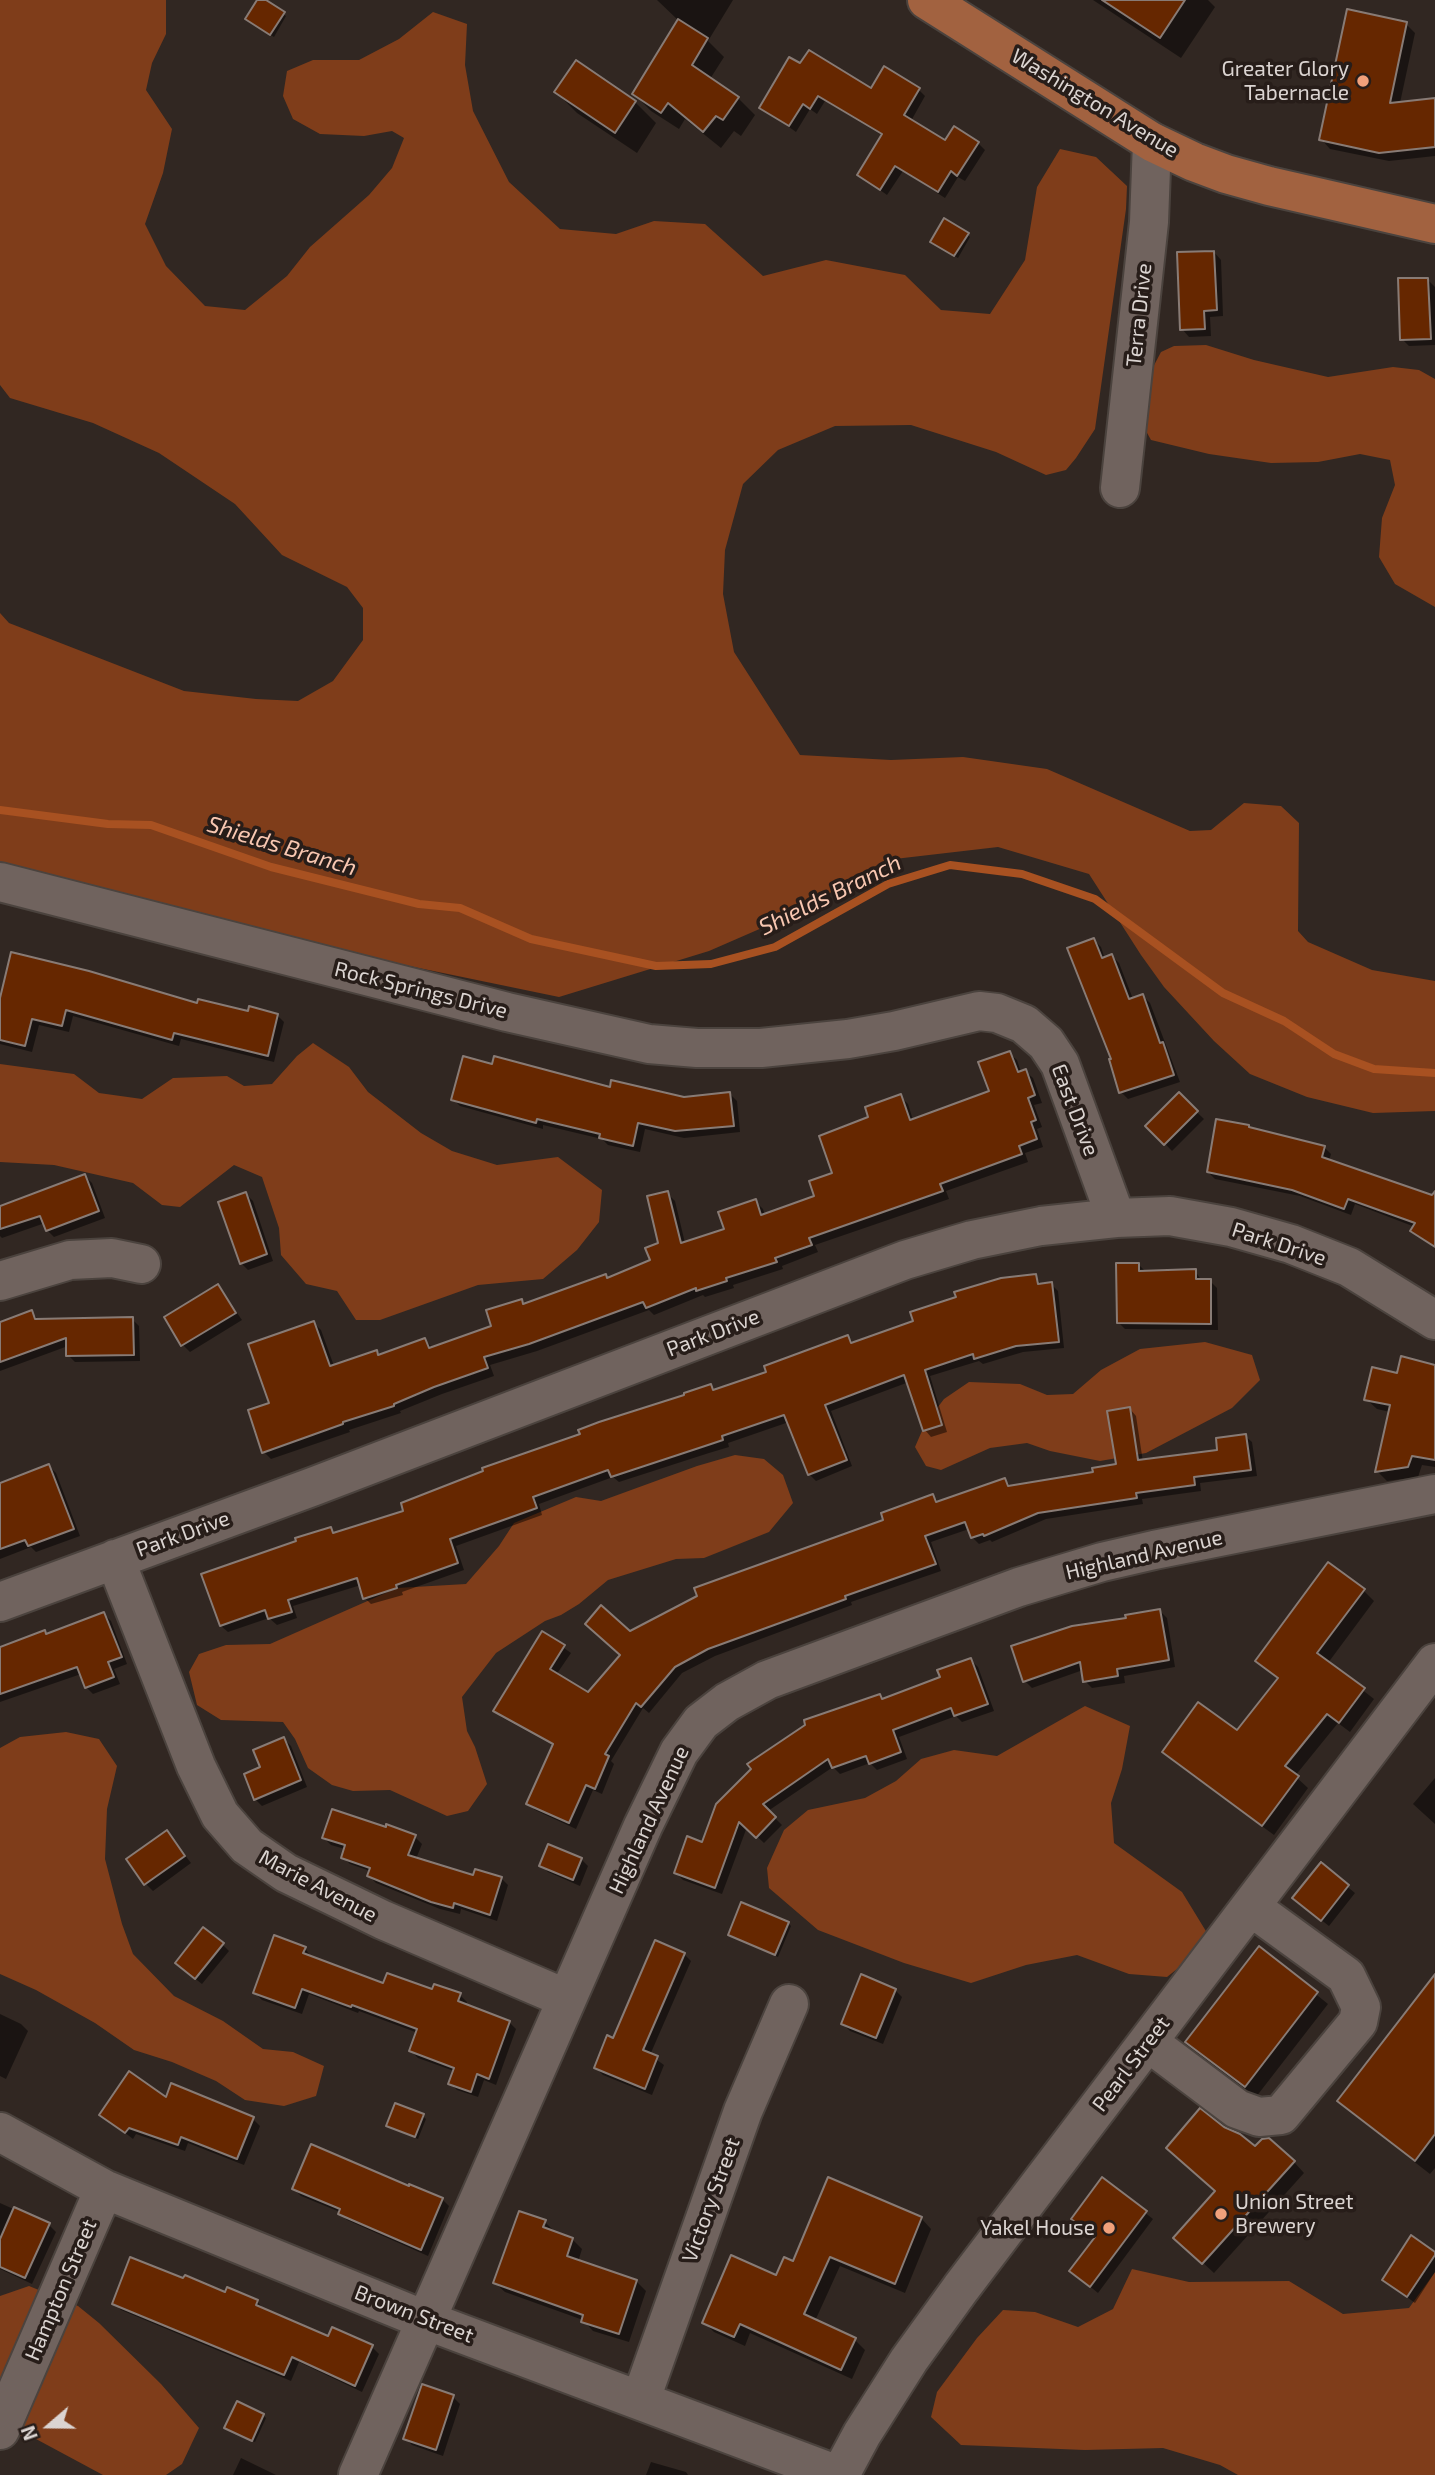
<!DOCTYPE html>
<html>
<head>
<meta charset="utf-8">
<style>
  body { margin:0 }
  #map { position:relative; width:1435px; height:2475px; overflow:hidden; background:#312722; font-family:"Exo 2",sans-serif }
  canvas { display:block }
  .north { position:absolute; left:14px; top:2391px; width:70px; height:70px; -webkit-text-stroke:5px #271d19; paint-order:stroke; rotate:250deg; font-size:19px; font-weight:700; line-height:28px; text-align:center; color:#dbd4d1 }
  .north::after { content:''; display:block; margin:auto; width:24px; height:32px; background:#dbd4d1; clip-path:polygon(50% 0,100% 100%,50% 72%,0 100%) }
</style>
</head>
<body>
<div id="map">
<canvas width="1435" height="2475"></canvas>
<div class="north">N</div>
</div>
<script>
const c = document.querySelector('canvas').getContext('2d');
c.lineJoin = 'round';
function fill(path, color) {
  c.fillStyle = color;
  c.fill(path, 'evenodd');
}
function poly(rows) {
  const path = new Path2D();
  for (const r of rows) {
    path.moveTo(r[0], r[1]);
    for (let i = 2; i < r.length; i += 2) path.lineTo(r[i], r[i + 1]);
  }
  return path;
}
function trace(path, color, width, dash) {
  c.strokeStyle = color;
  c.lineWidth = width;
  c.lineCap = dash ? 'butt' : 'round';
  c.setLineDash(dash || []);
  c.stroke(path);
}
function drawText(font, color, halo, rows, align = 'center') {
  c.font = font + ' "Exo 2",sans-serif';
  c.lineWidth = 7;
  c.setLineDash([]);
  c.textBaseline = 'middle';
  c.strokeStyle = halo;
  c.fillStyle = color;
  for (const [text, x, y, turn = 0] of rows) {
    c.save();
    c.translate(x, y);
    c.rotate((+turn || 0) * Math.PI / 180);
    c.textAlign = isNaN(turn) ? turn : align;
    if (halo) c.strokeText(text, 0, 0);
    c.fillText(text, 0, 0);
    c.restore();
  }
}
fill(poly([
  [0,0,166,0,166,34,152,63,146,90,172,129,163,173,145,224,166,266,205,306,245,310,287,276,310,247,369,195,392,168,404,138,392,131,364,136,320,134,293,119,283,96,287,71,313,60,359,60,399,39,433,12,467,24,465,65,473,111,509,182,560,229,616,234,654,221,705,224,763,276,826,260,905,275,941,310,990,314,1025,260,1037,187,1060,149,1096,157,1127,186,1126,209,1095,429,1076,458,1066,470,1046,475,996,452,911,425,835,426,778,450,743,484,725,550,723,594,734,652,800,755,891,760,963,757,1047,769,1190,831,1211,830,1244,803,1281,806,1299,823,1298,931,1308,942,1372,970,1435,981,1435,1111,1373,1113,1307,1097,1250,1074,1214,1041,1164,987,1141,955,1089,874,998,847,886,860,794,914,709,951,559,997,298,943,0,862,0,613,9,623,184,691,256,699,298,701,333,681,363,640,363,608,347,587,282,555,235,504,159,453,93,423,10,398,0,385],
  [1206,345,1254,360,1328,377,1393,367,1419,370,1435,379,1435,607,1395,584,1379,557,1382,518,1395,485,1390,460,1360,454,1318,462,1271,463,1209,454,1151,440,1146,431,1141,416,1151,371,1161,352,1174,346],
  [313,1043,349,1067,368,1092,421,1133,452,1151,497,1165,558,1157,602,1190,599,1222,577,1250,543,1279,478,1285,380,1320,356,1320,337,1291,306,1284,281,1255,279,1228,262,1177,234,1165,180,1207,162,1205,133,1183,54,1165,0,1162,0,1064,74,1074,99,1093,142,1099,173,1078,227,1076,244,1086,272,1084,297,1056],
  [1205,1342,1252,1355,1260,1380,1232,1408,1146,1453,1100,1461,1050,1451,1027,1443,990,1448,941,1470,926,1466,915,1447,925,1424,944,1399,969,1382,1020,1384,1047,1395,1073,1394,1101,1370,1140,1349],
  [735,1455,764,1459,783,1475,793,1503,769,1532,704,1558,676,1559,608,1580,579,1604,561,1615,545,1621,496,1653,462,1697,467,1731,475,1747,487,1784,468,1811,447,1816,390,1790,353,1791,332,1785,308,1768,295,1739,283,1722,221,1720,197,1705,189,1672,199,1654,226,1645,270,1644,397,1588,466,1584,499,1546,514,1523,576,1497,601,1501,697,1466],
  [1085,1706,1130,1726,1122,1769,1111,1803,1114,1843,1182,1892,1212,1941,1167,1977,1129,1974,1077,1955,1026,1965,971,1983,904,1963,818,1930,769,1888,767,1868,784,1830,808,1810,865,1798,896,1781,921,1759,954,1750,997,1756],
  [66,1732,99,1739,117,1766,107,1809,105,1859,122,1924,133,1954,174,1996,223,2021,263,2049,293,2052,324,2066,316,2096,284,2106,245,2100,216,2081,172,2062,134,2050,95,2023,36,1990,0,1974,0,1748,20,1737],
  [1132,2269,1189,2282,1289,2281,1343,2314,1409,2308,1435,2272,1435,2475,1238,2475,1220,2465,1163,2448,1085,2450,961,2445,931,2417,937,2392,977,2338,1003,2310,1035,2312,1078,2327,1113,2309],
  [29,2286,78,2306,99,2323,161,2384,199,2428,182,2464,166,2475,103,2475,36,2439,0,2432,0,2296]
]), '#7f3d1a');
fill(poly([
  [259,0,286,16,274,37,250,22],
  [657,0,733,0,708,41,724,57,710,79,738,98,755,115,741,136,734,131,721,148,685,119,679,129,651,111,634,94,679,21],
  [1093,0,1208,0,1215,7,1181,58],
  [1406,24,1415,33,1400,103,1435,100,1435,156,1389,161,1330,149,1321,139],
  [790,59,871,90,919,90,925,96,911,121,946,143,978,143,985,150,965,181,958,177,945,198,903,171,887,195,859,175,883,136,825,101,817,114,810,109,796,132,761,107],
  [556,92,635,102,656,123,637,153,577,113],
  [967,234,970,237,958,258,935,245],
  [1214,252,1221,260,1223,316,1210,317,1211,336,1189,337,1182,329],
  [1428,280,1435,287,1435,345,1409,346,1402,339],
  [1094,940,1101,947,1105,959,1112,956,1119,963,1133,999,1143,996,1150,1003,1180,1082,1128,1099,1121,1092],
  [199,1005,250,1014,277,1015,284,1022,274,1062,181,1039,179,1046,73,1016,69,1032,39,1025,32,1052,0,1044,0,1006],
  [1009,1053,1017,1060,1021,1072,1025,1071,1033,1078,1042,1103,1034,1105,1042,1127,1037,1129,1043,1147,1025,1153,1028,1162,946,1191,949,1199,815,1245,818,1252,782,1266,783,1269,733,1285,734,1288,705,1297,703,1295,654,1315,649,1310,537,1351,490,1365,494,1376,442,1394,400,1411,401,1413,349,1430,350,1432,271,1459,264,1452,271,1404,314,1323,321,1330,334,1366,376,1352,380,1356,425,1340,432,1347,493,1327,521,1301,525,1305,605,1276,608,1279,652,1261,661,1244,667,1193,675,1201,685,1243,726,1230,755,1201,763,1209,765,1215,816,1197,835,1174,871,1118,900,1096,908,1104,913,1120,991,1093],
  [611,1089,684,1099,730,1094,737,1101,740,1132,684,1138,645,1129,640,1152,608,1145,602,1139,543,1125,543,1129,460,1106,453,1099],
  [1179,1095,1204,1119,1172,1151,1148,1126],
  [1324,1147,1331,1154,1329,1161,1433,1197,1435,1194,1435,1248,1412,1231,1415,1227,1355,1204,1351,1215,1300,1196,1215,1179,1208,1172],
  [85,1176,92,1183,105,1218,54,1237,47,1230,45,1223,2,1238,0,1236,0,1206],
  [246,1194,253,1201,273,1261,248,1270,241,1263],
  [1139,1265,1147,1273,1195,1271,1202,1281,1210,1281,1217,1288,1218,1330,1125,1329,1118,1322],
  [1035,1276,1042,1285,1051,1284,1058,1291,1064,1348,1023,1352,983,1364,979,1361,930,1376,947,1432,931,1437,925,1430,909,1382,831,1411,852,1466,816,1481,809,1474,789,1422,728,1443,729,1447,709,1453,619,1482,613,1477,539,1504,542,1515,456,1546,464,1570,402,1592,403,1595,371,1604,365,1598,361,1585,293,1606,297,1618,277,1625,269,1618,228,1632,221,1626,330,1529,335,1534,405,1512,710,1386,715,1391,768,1373,848,1337,854,1343],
  [218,1286,242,1320,190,1352,183,1345,166,1318],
  [31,1312,38,1319,132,1319,139,1326,140,1361,75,1362,68,1355,68,1346,0,1371,0,1324],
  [1435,1367,1435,1467,1422,1465,1418,1477,1387,1481,1377,1471,1390,1412,1377,1409,1366,1399,1398,1375],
  [1130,1409,1136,1416,1143,1462,1219,1452,1245,1436,1252,1442,1257,1476,1200,1483,1201,1491,1142,1499,1143,1504,1046,1519,992,1542,990,1540,979,1544,972,1537,969,1529,931,1542,941,1571,851,1602,852,1605,715,1656,682,1673,649,1713,643,1708,611,1761,614,1764,602,1794,593,1790,576,1829,535,1810,529,1803,554,1746,501,1717,495,1710,543,1633,571,1653,556,1675,588,1695,622,1655,629,1633,886,1521,933,1496,939,1502,1005,1480,1012,1487,1095,1474,1118,1466],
  [49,1466,56,1473,80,1536,36,1552,31,1547,0,1559,0,1483],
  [1363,1590,1374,1601,1328,1663,1374,1699,1350,1732,1338,1723,1295,1776,1308,1788,1274,1835,1174,1762,1164,1752,1237,1733,1279,1680,1257,1661],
  [1160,1611,1167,1618,1175,1667,1124,1676,1125,1683,1092,1688,1085,1681,1083,1670,1032,1688,1025,1681,1128,1619],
  [104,1614,111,1621,127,1664,114,1669,120,1684,93,1694,86,1687,81,1674,0,1702,0,1653,44,1632,47,1635],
  [971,1660,978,1667,994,1711,962,1722,956,1716,899,1737,907,1759,877,1770,870,1763,840,1774,833,1767,768,1811,782,1825,764,1843,747,1827,722,1894,683,1880,676,1873,703,1844,879,1696,884,1700,942,1678],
  [284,1739,291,1746,307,1787,262,1806,255,1799,262,1768],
  [1435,1778,1435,1824,1413,1804],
  [167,1832,191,1863,153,1891,146,1884],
  [415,1837,422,1844,416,1859,475,1877,501,1878,508,1885,497,1921,461,1909,460,1914,440,1909,376,1883,369,1876,370,1871,350,1864,343,1857,345,1849,331,1845,324,1838],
  [581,1859,588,1866,580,1886,548,1872,541,1865],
  [1321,1865,1355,1893,1329,1926,1302,1905],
  [788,1923,791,1926,778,1957,730,1934],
  [222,1944,229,1951,202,1984,184,1970],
  [305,1948,311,1957,384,1986,460,1995,467,2002,465,2006,509,2022,516,2029,496,2085,484,2080,478,2097,457,2090,450,2083,454,2071,418,2058,411,2051,418,2033,359,2011,358,2013,309,1994,302,2014,262,2000,255,1993],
  [1259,1948,1328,2004,1256,2097,1198,2053,1187,2042],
  [684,1954,691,1961,650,2055,664,2065,652,2095,603,2075,596,2068,614,2040],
  [1435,1977,1435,2168,1430,2174,1354,2115,1339,2101],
  [895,1990,902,1997,883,2044,850,2031,843,2024],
  [0,2014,21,2024,28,2031,6,2079,0,2076],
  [167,2100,253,2119,260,2126,244,2165,188,2143,185,2151,136,2134,133,2139,101,2114],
  [423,2116,426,2119,418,2139,388,2126],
  [1255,2149,1294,2162,1304,2173,1214,2273,1187,2248,1217,2192],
  [1102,2179,1153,2219,1098,2293,1071,2271,1096,2238],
  [409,2188,442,2199,449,2206,428,2256,347,2220,340,2212,301,2196,294,2189],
  [0,2203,49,2225,56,2232,32,2284,0,2269],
  [921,2218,931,2229,905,2293,840,2266,815,2321,855,2340,865,2350,852,2379,750,2333,745,2346,714,2332,704,2322,777,2277,794,2263],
  [545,2222,555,2232,572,2239,582,2249,578,2262,636,2281,646,2291,629,2342,593,2331,583,2320,505,2292,495,2283],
  [1435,2254,1435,2272,1415,2303,1384,2280],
  [184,2280,226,2295,257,2301,264,2310,329,2339,372,2347,379,2354,362,2392,299,2362,291,2381,121,2310,114,2303],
  [453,2397,460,2404,443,2456,412,2445,405,2438],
  [263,2415,266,2418,255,2442,226,2428],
  [241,2458,276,2475,233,2475],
  [651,2462,686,2472,688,2475,646,2475]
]), '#0007');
trace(poly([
  [0,810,108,824,151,825,271,867,419,904,460,908,531,939,656,966,711,964,775,947,888,884,950,865,1022,874,1095,899,1223,993,1284,1021,1334,1054,1374,1069,1435,1073]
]), '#a85121', 8);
const building = poly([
  [257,0,266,0,285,12,270,35,245,19,257,0],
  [1102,0,1185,0,1160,38,1102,0],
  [1347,9,1407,22,1390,103,1435,98,1435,147,1379,153,1319,140,1347,9],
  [678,19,708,38,692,65,739,97,723,120,716,116,703,132,668,103,661,113,632,94,678,19],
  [809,50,871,88,884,66,920,88,904,115,945,140,954,126,979,142,957,176,951,171,938,192,895,166,880,190,857,175,882,134,818,96,810,109,803,104,789,126,759,108,789,57,800,63,809,50],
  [576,60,636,101,615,133,554,92,576,60],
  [944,218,969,233,954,256,930,242,944,218],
  [1214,251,1217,310,1204,311,1205,329,1180,330,1177,252,1214,251],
  [1398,278,1428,278,1431,339,1400,340,1398,278],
  [1094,938,1102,958,1112,954,1129,999,1143,994,1160,1043,1163,1042,1174,1075,1119,1093,1109,1059,1111,1059,1067,948,1094,938],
  [11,952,89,971,197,1003,198,999,248,1011,249,1006,278,1014,268,1056,174,1033,172,1040,66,1010,62,1026,32,1019,25,1046,0,1040,0,998,11,952],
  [1010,1051,1018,1072,1026,1069,1035,1095,1028,1098,1036,1120,1031,1122,1037,1139,1019,1146,1022,1154,940,1184,943,1191,809,1238,812,1245,775,1258,777,1262,726,1278,727,1281,696,1291,696,1288,646,1308,643,1302,529,1344,484,1357,488,1368,434,1387,394,1404,394,1406,343,1422,343,1424,262,1453,248,1410,269,1403,248,1344,314,1321,330,1366,377,1350,378,1355,425,1338,429,1348,491,1326,486,1310,522,1299,523,1304,606,1274,607,1278,650,1260,645,1248,658,1243,647,1196,668,1191,681,1243,724,1229,718,1212,756,1199,761,1215,814,1196,809,1181,832,1173,819,1136,868,1117,865,1107,901,1094,910,1120,989,1091,978,1062,1010,1051],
  [463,1056,492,1064,494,1056,610,1087,611,1080,684,1097,730,1092,734,1126,675,1131,638,1123,633,1146,599,1138,600,1134,537,1119,536,1123,451,1100,463,1056],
  [1179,1092,1198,1111,1164,1145,1145,1126,1179,1092],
  [1216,1119,1249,1125,1249,1127,1325,1146,1322,1157,1432,1195,1435,1191,1435,1247,1410,1231,1415,1223,1348,1199,1344,1209,1292,1190,1207,1172,1216,1119],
  [85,1174,99,1211,46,1231,40,1216,0,1229,0,1206,85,1174],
  [246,1192,267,1254,240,1264,218,1202,246,1192],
  [1116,1263,1139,1263,1139,1271,1196,1269,1196,1279,1211,1279,1211,1324,1117,1323,1116,1263],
  [1036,1274,1038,1284,1052,1282,1059,1342,1016,1346,974,1359,973,1354,925,1370,942,1425,923,1431,904,1375,825,1405,847,1460,808,1475,784,1415,722,1436,723,1440,702,1447,611,1477,608,1470,533,1497,537,1508,450,1539,458,1563,396,1585,397,1588,363,1599,357,1578,288,1600,292,1612,268,1619,265,1610,220,1626,201,1574,296,1541,295,1538,331,1527,333,1533,403,1511,401,1503,483,1471,482,1468,580,1434,578,1430,599,1422,684,1395,684,1393,711,1384,713,1390,766,1372,764,1366,848,1335,851,1343,913,1321,910,1312,956,1297,954,1292,1001,1278,1036,1274],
  [218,1284,236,1313,181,1346,164,1317,218,1284],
  [32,1310,35,1319,133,1317,134,1355,66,1356,66,1338,0,1362,0,1322,32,1310],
  [1401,1356,1435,1365,1435,1460,1412,1456,1408,1467,1375,1472,1390,1405,1364,1400,1372,1367,1397,1373,1401,1356],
  [1130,1407,1138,1460,1217,1450,1216,1438,1246,1434,1251,1470,1194,1477,1195,1485,1136,1493,1137,1498,1038,1513,984,1536,983,1534,971,1538,965,1522,925,1536,936,1564,845,1596,846,1599,708,1649,675,1667,641,1707,636,1703,605,1754,609,1756,595,1789,586,1785,569,1823,526,1804,553,1744,493,1711,542,1631,565,1645,550,1669,588,1692,620,1655,585,1624,601,1605,630,1631,697,1596,694,1588,883,1520,881,1513,933,1494,936,1502,1005,1478,1008,1486,1093,1472,1092,1468,1116,1464,1107,1411,1130,1407],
  [49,1464,74,1529,28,1546,25,1540,0,1549,0,1483,49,1464],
  [1328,1562,1365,1589,1317,1653,1365,1688,1339,1723,1327,1714,1285,1766,1299,1776,1262,1826,1162,1752,1198,1702,1237,1730,1278,1678,1255,1661,1328,1562],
  [1160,1609,1169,1660,1117,1669,1118,1676,1083,1682,1080,1662,1023,1682,1011,1646,1072,1626,1126,1618,1125,1615,1160,1609],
  [104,1612,122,1657,108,1662,114,1677,85,1688,77,1667,0,1694,0,1647,45,1630,46,1634,104,1612],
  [971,1658,988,1704,954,1716,951,1708,893,1730,901,1752,869,1764,866,1756,832,1768,828,1759,763,1804,776,1817,756,1838,739,1822,715,1888,674,1873,687,1836,702,1842,716,1804,751,1769,747,1764,805,1725,804,1720,880,1694,882,1699,940,1677,937,1670,971,1658],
  [284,1737,301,1780,254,1800,244,1774,260,1767,253,1750,284,1737],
  [332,1809,386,1827,386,1824,416,1835,408,1855,473,1875,475,1869,502,1877,490,1915,454,1903,453,1908,431,1902,367,1876,370,1868,341,1858,345,1845,322,1838,332,1809],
  [167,1830,185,1856,144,1885,126,1859,167,1830],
  [548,1844,582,1858,573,1880,539,1866,548,1844],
  [1321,1862,1349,1885,1321,1921,1292,1898,1321,1862],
  [741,1902,789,1922,775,1955,728,1935,741,1902],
  [203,1927,224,1943,195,1979,175,1963,203,1927],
  [274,1935,306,1947,303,1953,383,1983,387,1973,432,1989,434,1984,461,1993,458,2001,510,2021,489,2079,477,2074,471,2092,448,2084,454,2068,409,2051,417,2029,352,2005,351,2007,302,1989,295,2008,253,1993,274,1935],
  [655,1940,685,1953,643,2050,658,2056,645,2089,594,2068,607,2035,613,2038,655,1940],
  [1259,1946,1318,1992,1245,2087,1185,2042,1259,1946],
  [861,1974,896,1989,876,2038,841,2024,861,1974],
  [1435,1974,1435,2134,1415,2161,1337,2101,1435,1974],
  [129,2071,166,2097,171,2083,254,2117,237,2159,181,2137,178,2145,129,2128,125,2133,99,2115,129,2071],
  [395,2103,424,2114,415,2137,386,2126,395,2103],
  [1200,2108,1224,2127,1240,2134,1255,2146,1262,2139,1269,2138,1295,2161,1202,2264,1173,2238,1215,2191,1166,2148,1200,2108],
  [311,2144,409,2186,409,2184,443,2198,421,2250,338,2214,340,2209,292,2189,311,2144],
  [828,2177,922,2217,895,2284,830,2257,804,2314,856,2338,841,2370,740,2324,734,2337,702,2323,731,2255,776,2275,784,2257,793,2261,828,2177],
  [1102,2177,1147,2211,1090,2287,1069,2271,1095,2237,1071,2219,1102,2177],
  [14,2207,50,2223,25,2278,0,2267,0,2239,14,2207],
  [519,2211,546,2220,543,2227,573,2238,567,2256,637,2280,619,2334,581,2322,583,2315,493,2283,519,2211],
  [1411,2235,1435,2252,1435,2255,1407,2297,1382,2280,1411,2235],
  [130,2257,183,2278,185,2275,225,2292,227,2287,258,2300,256,2305,328,2336,332,2327,373,2345,355,2386,292,2357,284,2375,112,2304,130,2257],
  [422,2384,454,2395,436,2450,403,2439,422,2384],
  [237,2401,264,2414,252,2441,224,2428,237,2401]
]);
fill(building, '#662700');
trace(building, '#887b75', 2);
const minor = poly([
  [1120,488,1149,222,1152,142],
  [0,882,507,1012,649,1044,697,1048,761,1048,848,1039,894,1031,979,1011,997,1013,1024,1024,1046,1043,1060,1064,1116,1218],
  [0,1281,70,1260,112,1258,141,1264],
  [115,1559,196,1766,220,1815,247,1846,286,1873,383,1920,567,1999],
  [0,1602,312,1487,905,1260,972,1240,1041,1226,1116,1218,1170,1216,1231,1227,1291,1244,1349,1267,1435,1320],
  [1148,2042,1237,2109,1259,2117,1281,2115,1358,2022,1361,2007,1346,1976,1251,1907],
  [0,2132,104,2189,425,2320,838,2475],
  [641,2399,743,2111,789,2004],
  [0,2430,104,2189],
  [358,2475,643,1826,679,1752,701,1722,727,1702,767,1680,1019,1587,1102,1562,1154,1550,1435,1494],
  [840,2475,862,2434,909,2360,961,2288,1435,1663]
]);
const major = poly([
  [927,0,1152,142,1194,162,1226,174,1269,186,1435,224]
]);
trace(minor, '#4b433e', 42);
trace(major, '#4b433e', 42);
trace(minor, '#70635e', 38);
trace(major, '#a26240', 38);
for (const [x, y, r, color] of [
  [1363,81,7,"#f1a17b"],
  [1221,2214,7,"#f1a17b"],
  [1109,2228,7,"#f1a17b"]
]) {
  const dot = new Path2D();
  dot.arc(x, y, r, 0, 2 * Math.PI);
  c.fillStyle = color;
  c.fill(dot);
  trace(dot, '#271d19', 2.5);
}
drawText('21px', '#dbd4d1', '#271d19', [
  ["Greater Glory",1349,69],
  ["Tabernacle",1349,93],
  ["Union Street",1235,2202,"left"],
  ["Brewery",1235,2226,"left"],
  ["Yakel House",1095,2228]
], 'right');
drawText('21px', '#dbd4d1', '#271d19', [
  ["Washington Avenue",1095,103,31],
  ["Terra Drive",1139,315,-84],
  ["Rock Springs Drive",421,990,14],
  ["East Drive",1075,1110,69],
  ["Park Drive",1279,1244,18],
  ["Park Drive",713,1333,-21],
  ["Park Drive",183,1534,-20],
  ["Highland Avenue",1144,1555,-13],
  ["Highland Avenue",649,1820,-65],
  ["Marie Avenue",318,1886,28],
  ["Pearl Street",1131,2064,-53],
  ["Victory Street",711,2200,-70],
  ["Hampton Street",61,2290,-67],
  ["Brown Street",414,2314,21]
]);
drawText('italic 23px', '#f8c7b1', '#271d19', [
  ["Shields Branch",282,846,17],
  ["Shields Branch",830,895,-26]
]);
</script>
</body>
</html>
